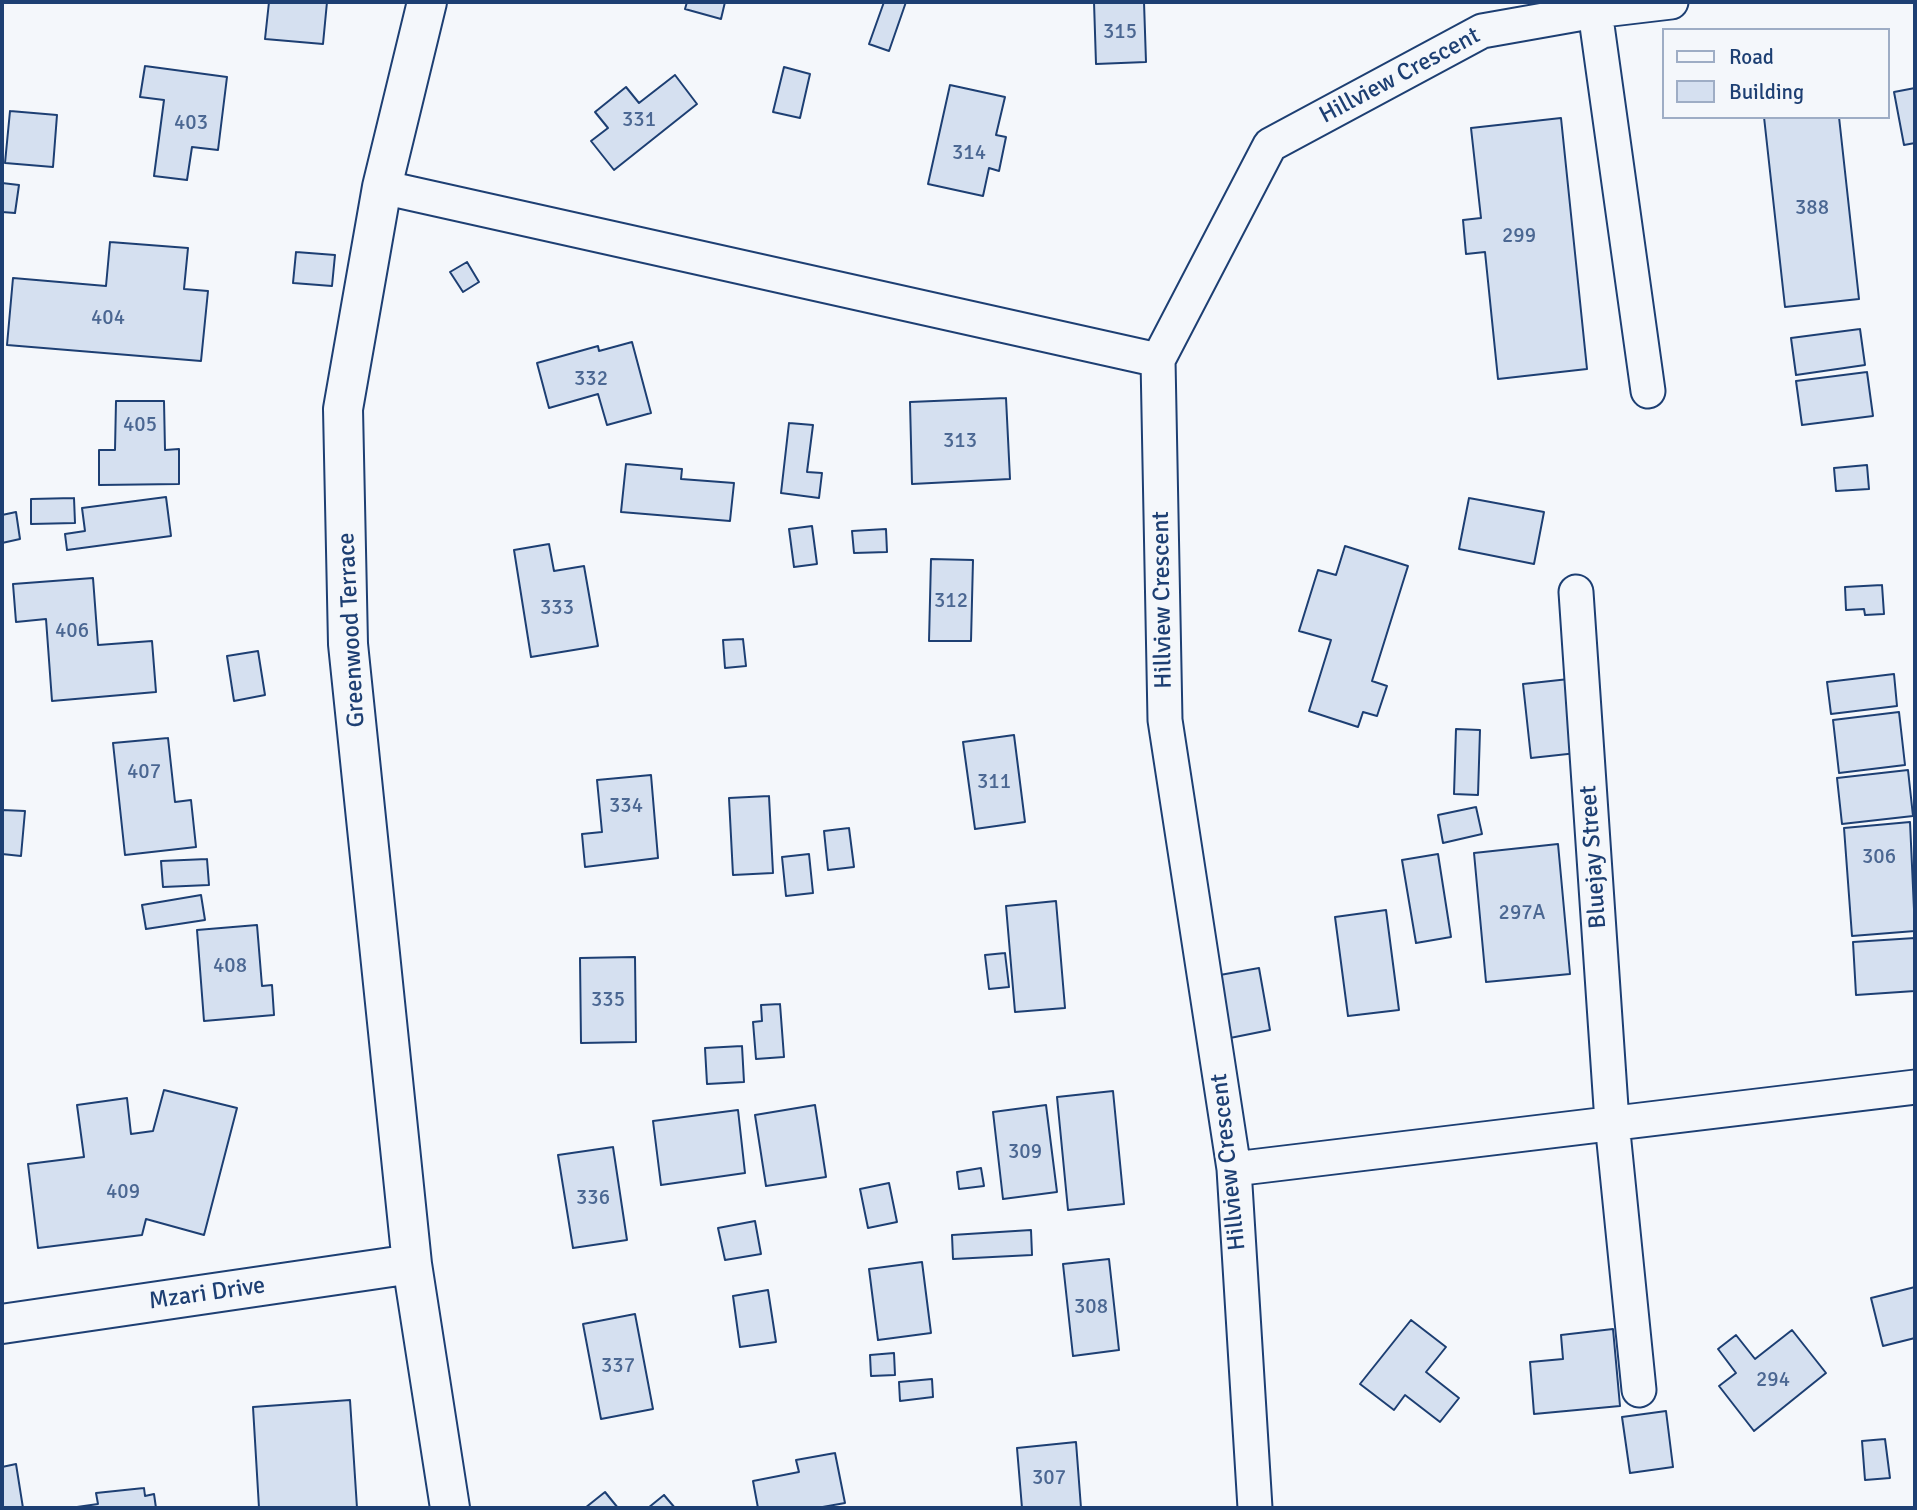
<!DOCTYPE html>
<html>
<head>
<meta charset="utf-8">
<style>
  body { margin:0 }
  #map { position:relative; width:1917px; height:1510px; overflow:hidden; background:#f4f7fb; font-family:Signika,sans-serif }
  canvas { display:block }
  .frame { position:absolute; inset:0; border:4px solid #1d3f73; pointer-events:none }
  .legend { position:absolute; left:1662px; top:28px; width:228px; height:91px; box-sizing:border-box; background:#f4f7fb; border:2px solid #9eadc5; margin:0; padding:9px 12px; list-style:none; font-size:21px; color:#1d3f73 }
  .legend li { display:flex; align-items:center; gap:14px; height:35px }
  .legend b { width:35px; border:2px solid #9eadc5 }
</style>
</head>
<body>
<div id="map">
<canvas width="1917" height="1510"></canvas>
<div class="frame"></div>
<ul class="legend">
<li><b style="height:9px;background:#f4f7fb"></b>Road</li>
<li><b style="height:19px;background:#d5e0f0"></b>Building</li>
</ul>
</div>
<script>
const c = document.querySelector('canvas').getContext('2d');
c.lineJoin = 'round';
function fill(path, color) {
  c.fillStyle = color;
  c.fill(path, 'evenodd');
}
function poly(rows) {
  const path = new Path2D();
  for (const r of rows) {
    path.moveTo(r[0], r[1]);
    for (let i = 2; i < r.length; i += 2) path.lineTo(r[i], r[i + 1]);
  }
  return path;
}
function trace(path, color, width, dash) {
  c.strokeStyle = color;
  c.lineWidth = width;
  c.lineCap = dash ? 'butt' : 'round';
  c.setLineDash(dash || []);
  c.stroke(path);
}
function drawText(font, color, halo, rows, align = 'center') {
  c.font = font + ' Signika,sans-serif';
  c.lineWidth = 5;
  c.setLineDash([]);
  c.textBaseline = 'middle';
  c.strokeStyle = halo;
  c.fillStyle = color;
  for (const [text, x, y, turn = 0] of rows) {
    c.save();
    c.translate(x, y);
    c.rotate((+turn || 0) * Math.PI / 180);
    c.textAlign = isNaN(turn) ? turn : align;
    if (halo) c.strokeText(text, 0, 0);
    c.fillText(text, 0, 0);
    c.restore();
  }
}
const building = poly([
  [269,2,327,2,323,44,265,39,269,2],
  [687,2,725,2,721,19,685,9,687,2],
  [884,2,906,2,889,51,869,44,884,2],
  [1094,2,1144,2,1146,62,1096,64,1094,2],
  [145,66,227,77,218,150,192,147,187,180,154,176,164,100,140,97,145,66],
  [784,67,810,74,800,118,773,112,784,67],
  [675,75,697,104,614,170,591,141,608,128,595,112,626,87,639,103,675,75],
  [950,85,1005,97,996,135,1006,137,999,171,989,168,983,196,928,184,950,85],
  [1915,88,1915,143,1904,145,1894,92,1915,88],
  [10,111,57,115,53,167,5,163,10,111],
  [1764,117,1839,117,1859,299,1785,307,1764,117],
  [1561,118,1587,369,1498,379,1485,252,1466,254,1463,220,1481,218,1471,128,1561,118],
  [2,183,19,185,15,213,2,212,2,183],
  [110,242,188,248,184,289,208,291,201,361,7,345,13,278,106,286,110,242],
  [296,252,335,255,332,286,293,283,296,252],
  [467,262,479,282,463,292,450,272,467,262],
  [1860,329,1865,365,1796,375,1791,338,1860,329],
  [632,342,651,413,607,425,598,394,549,408,537,363,598,346,599,351,632,342],
  [1867,372,1873,416,1802,425,1796,381,1867,372],
  [1006,398,1010,479,912,484,910,402,1006,398],
  [116,401,164,401,165,450,179,449,179,484,99,485,99,450,115,450,116,401],
  [789,423,813,425,807,472,822,473,819,498,781,493,789,423],
  [626,464,682,469,681,479,734,483,730,521,621,512,626,464],
  [1867,465,1869,489,1836,491,1834,468,1867,465],
  [166,497,171,536,67,550,65,534,85,531,82,508,166,497],
  [74,498,75,523,31,524,31,499,74,498],
  [1469,498,1544,512,1534,564,1459,549,1469,498],
  [16,512,20,539,2,543,2,515,16,512],
  [812,526,817,564,794,567,789,529,812,526],
  [886,529,887,552,854,553,852,531,886,529],
  [549,544,554,571,584,566,598,646,531,657,514,550,549,544],
  [1345,546,1408,566,1372,681,1387,686,1377,716,1363,712,1358,727,1309,711,1331,640,1299,631,1318,570,1336,575,1345,546],
  [931,559,973,560,971,641,929,641,931,559],
  [93,578,98,645,152,641,156,692,52,701,46,619,16,622,13,584,93,578],
  [1882,585,1884,614,1865,615,1864,609,1846,610,1845,587,1882,585],
  [743,639,746,666,725,668,723,640,743,639],
  [258,651,265,695,234,701,227,656,258,651],
  [1894,674,1897,706,1831,714,1827,682,1894,674],
  [1569,679,1577,753,1531,758,1523,684,1569,679],
  [1899,712,1905,765,1839,773,1833,720,1899,712],
  [1456,729,1480,730,1478,795,1454,794,1456,729],
  [1014,735,1025,822,975,829,963,742,1014,735],
  [168,738,175,802,191,800,196,847,125,855,113,743,168,738],
  [1908,770,1913,816,1842,824,1837,778,1908,770],
  [651,775,658,858,585,867,582,834,602,832,597,780,651,775],
  [769,796,773,873,733,875,729,798,769,796],
  [1476,807,1482,834,1443,843,1438,815,1476,807],
  [2,810,25,811,21,856,2,854,2,810],
  [1910,822,1915,931,1852,936,1844,828,1910,822],
  [849,828,854,867,828,870,824,831,849,828],
  [1558,844,1570,974,1486,982,1474,853,1558,844],
  [809,854,813,893,786,896,782,857,809,854],
  [1438,854,1451,937,1416,943,1402,860,1438,854],
  [207,859,209,885,163,887,161,861,207,859],
  [201,895,205,920,146,929,142,905,201,895],
  [1056,901,1065,1008,1015,1012,1006,906,1056,901],
  [1386,910,1399,1010,1348,1016,1335,917,1386,910],
  [257,925,262,986,272,985,274,1015,204,1021,197,930,257,925],
  [1915,938,1915,991,1856,995,1853,942,1915,938],
  [1005,953,1009,987,989,989,985,955,1005,953],
  [635,957,636,1042,581,1043,580,958,635,957],
  [1259,968,1270,1030,1230,1038,1220,975,1259,968],
  [780,1004,784,1057,756,1059,753,1022,762,1021,761,1005,780,1004],
  [742,1046,744,1082,707,1084,705,1048,742,1046],
  [164,1090,237,1108,204,1235,146,1219,142,1235,38,1248,28,1164,84,1157,77,1105,127,1098,131,1134,153,1131,164,1090],
  [1113,1091,1124,1204,1068,1210,1057,1097,1113,1091],
  [815,1105,826,1177,766,1186,755,1115,815,1105],
  [1046,1105,1057,1192,1003,1199,993,1112,1046,1105],
  [738,1110,745,1173,661,1185,653,1121,738,1110],
  [613,1147,627,1240,573,1248,558,1155,613,1147],
  [981,1168,984,1186,959,1189,957,1172,981,1168],
  [889,1183,897,1222,868,1228,860,1189,889,1183],
  [755,1221,761,1254,725,1260,718,1228,755,1221],
  [1031,1230,1032,1255,953,1259,952,1235,1031,1230],
  [1109,1259,1119,1350,1073,1356,1063,1264,1109,1259],
  [922,1262,931,1333,878,1340,869,1269,922,1262],
  [1915,1287,1915,1338,1883,1346,1871,1298,1915,1287],
  [768,1290,776,1342,740,1347,733,1296,768,1290],
  [635,1314,653,1409,601,1419,583,1324,635,1314],
  [1411,1320,1446,1347,1426,1372,1459,1398,1440,1422,1405,1395,1394,1410,1360,1384,1411,1320],
  [1613,1329,1620,1406,1534,1414,1530,1362,1563,1359,1561,1335,1613,1329],
  [1792,1330,1826,1373,1754,1431,1719,1386,1736,1373,1718,1349,1736,1335,1755,1359,1792,1330],
  [894,1353,895,1375,871,1376,870,1355,894,1353],
  [932,1379,933,1397,900,1401,899,1382,932,1379],
  [350,1400,357,1508,259,1508,253,1407,350,1400],
  [1666,1411,1673,1467,1630,1473,1622,1417,1666,1411],
  [1885,1439,1890,1478,1865,1480,1862,1441,1885,1439],
  [1076,1442,1081,1508,1022,1508,1017,1448,1076,1442],
  [835,1453,845,1503,817,1508,758,1508,753,1481,799,1472,796,1460,835,1453],
  [16,1464,23,1508,2,1508,2,1467,16,1464],
  [144,1488,145,1496,154,1494,156,1508,70,1508,98,1504,96,1493,144,1488],
  [605,1492,618,1508,585,1508,605,1492],
  [664,1495,675,1508,648,1508,664,1495]
]);
fill(building, '#d5e0f0');
trace(building, '#1d3f73', 2);
const street = poly([
  [1595,11,1648,391],
  [382,187,1158,360],
  [1576,592,1612,1122,1639,1390],
  [1234,1169,1915,1087],
  [1255,1508,1234,1169,1165,720,1158,360,1270,145,1482,31,1595,11,1671,2]
]);
const secondary = poly([
  [427,2,382,187,343,409,348,644,412,1264,450,1508],
  [2,1324,412,1264]
]);
trace(street, '#1d3f73', 37);
trace(secondary, '#1d3f73', 42);
trace(street, '#f4f7fb', 33);
trace(secondary, '#f4f7fb', 38);
drawText('21px', '#4b6792', null, [
  ["315",1120,32],
  ["331",639,120],
  ["403",191,123],
  ["314",969,153],
  ["388",1812,208],
  ["299",1519,236],
  ["404",108,318],
  ["332",591,379],
  ["405",140,425],
  ["313",960,441],
  ["312",951,601],
  ["333",557,608],
  ["406",72,631],
  ["407",144,772],
  ["311",994,782],
  ["334",626,806],
  ["306",1879,857],
  ["297A",1522,913],
  ["408",230,966],
  ["335",608,1000],
  ["309",1025,1152],
  ["409",123,1192],
  ["336",593,1198],
  ["308",1091,1307],
  ["337",618,1366],
  ["294",1773,1380],
  ["307",1049,1478]
]);
drawText('24px', '#1d3f73', '#f4f7fb', [
  ["Hillview Crescent",1400,76,-28],
  ["Hillview Crescent",1163,600,-91],
  ["Greenwood Terrace",352,630,-93],
  ["Bluejay Street",1594,857,-94],
  ["Hillview Crescent",1229,1162,-96],
  ["Mzari Drive",207,1294,-8]
]);
</script>
</body>
</html>
